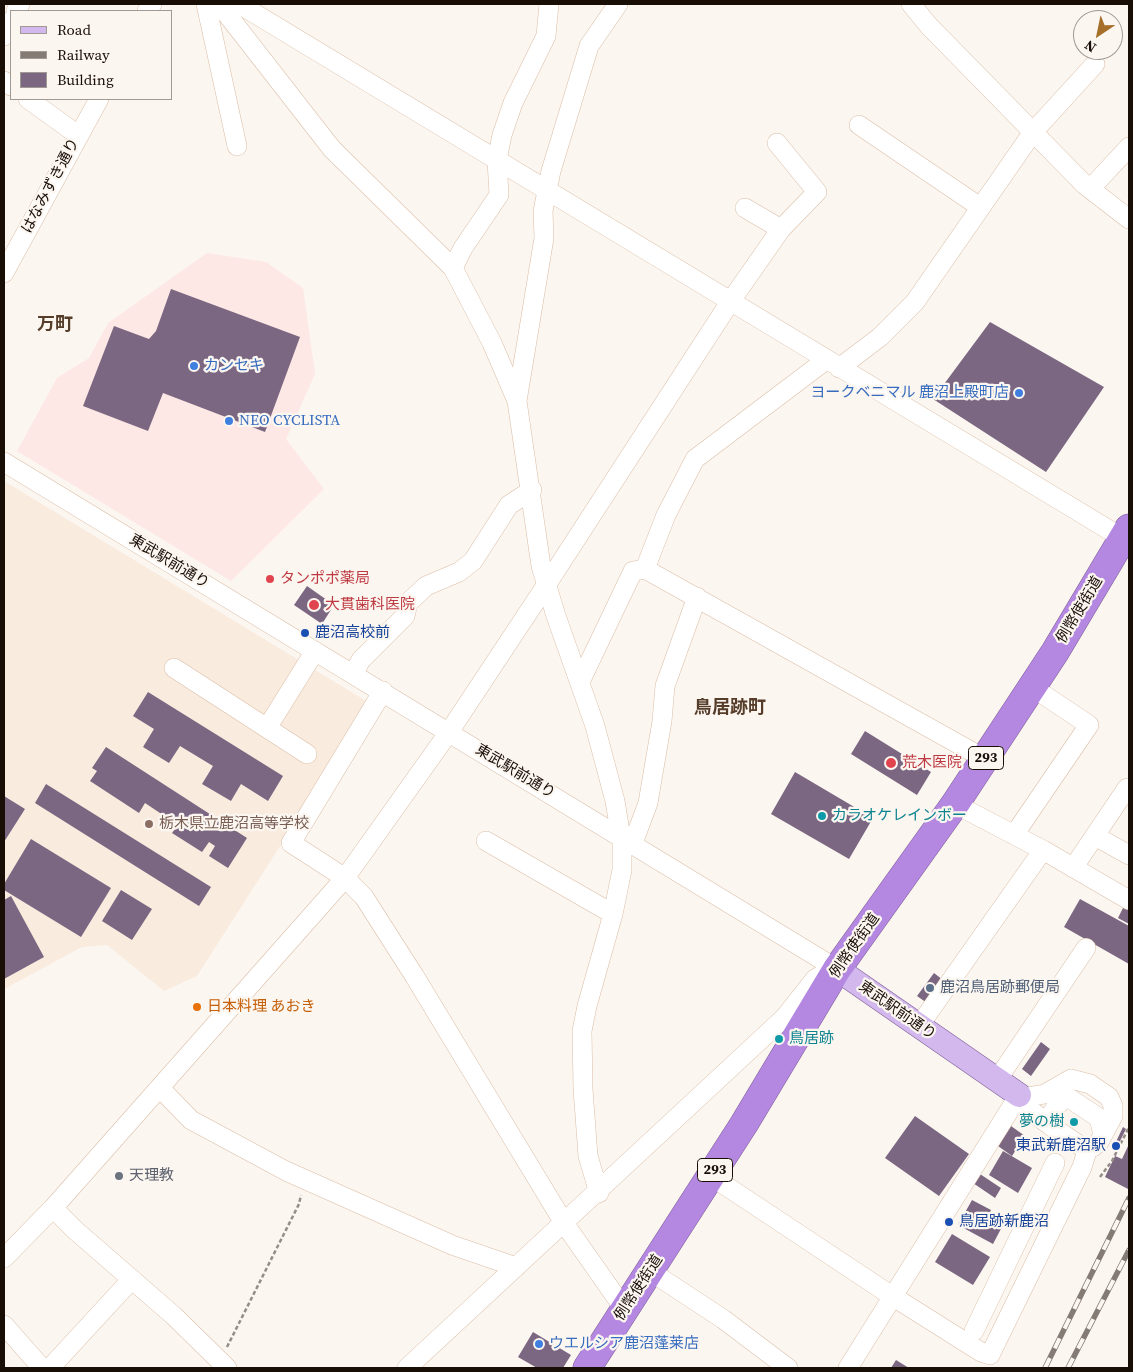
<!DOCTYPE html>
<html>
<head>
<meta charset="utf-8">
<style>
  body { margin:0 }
  #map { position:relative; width:1133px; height:1372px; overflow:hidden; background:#fcf6f1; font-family:"Source Serif 4",serif }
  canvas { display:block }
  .frame { position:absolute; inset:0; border:5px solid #180e06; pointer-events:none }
  .legend { position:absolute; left:10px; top:10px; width:162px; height:90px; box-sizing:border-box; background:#fcf6f1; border:1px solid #a19993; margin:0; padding:6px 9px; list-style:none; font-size:15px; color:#180e06 }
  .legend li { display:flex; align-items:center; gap:10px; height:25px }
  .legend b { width:25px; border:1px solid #a19993 }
  .north { position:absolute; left:1073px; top:10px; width:50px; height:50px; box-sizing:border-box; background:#fcf6f1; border:1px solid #a19993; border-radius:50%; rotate:214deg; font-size:14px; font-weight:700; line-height:20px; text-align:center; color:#180e06 }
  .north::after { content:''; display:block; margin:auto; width:18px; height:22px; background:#a66f2a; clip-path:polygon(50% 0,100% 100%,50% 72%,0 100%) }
</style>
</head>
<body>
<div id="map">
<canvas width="1133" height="1372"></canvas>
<div class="frame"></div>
<ul class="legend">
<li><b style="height:6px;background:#d2b8ed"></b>Road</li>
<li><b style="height:6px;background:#837b74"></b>Railway</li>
<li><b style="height:14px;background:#7b6781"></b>Building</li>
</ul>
<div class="north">N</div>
</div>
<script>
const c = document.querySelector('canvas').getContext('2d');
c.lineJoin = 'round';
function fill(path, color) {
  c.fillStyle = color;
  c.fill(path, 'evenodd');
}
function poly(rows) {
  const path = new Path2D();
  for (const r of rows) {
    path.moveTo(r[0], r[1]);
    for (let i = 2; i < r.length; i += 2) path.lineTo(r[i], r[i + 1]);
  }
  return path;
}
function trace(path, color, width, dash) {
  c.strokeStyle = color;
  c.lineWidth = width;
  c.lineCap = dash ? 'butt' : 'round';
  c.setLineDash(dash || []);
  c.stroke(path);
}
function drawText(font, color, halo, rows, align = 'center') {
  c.font = font + ' "Source Serif 4","Noto Sans JP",serif';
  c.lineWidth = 4.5;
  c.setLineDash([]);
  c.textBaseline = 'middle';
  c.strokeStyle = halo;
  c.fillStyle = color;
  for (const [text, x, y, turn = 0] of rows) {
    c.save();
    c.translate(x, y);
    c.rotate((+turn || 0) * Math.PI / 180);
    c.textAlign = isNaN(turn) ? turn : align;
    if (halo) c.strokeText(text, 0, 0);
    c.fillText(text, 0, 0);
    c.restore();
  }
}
fill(poly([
  [207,253,266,262,303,288,315,374,286,439,324,489,231,581,17,451,57,378,89,358,108,323]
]), '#fde8e5');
fill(poly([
  [4,481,371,704,197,976,164,991,107,945,82,947,4,989]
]), '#faebdf');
fill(poly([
  [171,289,300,337,265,432,163,393,148,431,83,406,114,326,149,339,156,331],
  [990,322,1104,387,1046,472,933,399],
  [307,586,334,605,322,624,294,605],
  [148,692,283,776,268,801,241,784,231,801,202,784,213,766,180,746,169,763,143,747,154,729,133,716],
  [865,731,931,772,917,795,851,754],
  [106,747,247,838,228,868,209,856,215,846,209,842,202,852,172,833,178,825,145,803,139,813,90,781,97,771,92,768],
  [795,772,873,818,849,859,771,814],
  [46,784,211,887,199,906,35,803],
  [4,796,25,809,4,842],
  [31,839,111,888,81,937,4,890,4,884],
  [121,890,152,909,132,940,102,921],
  [11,896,44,957,4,979,4,900],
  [1080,899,1129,926,1129,964,1064,927],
  [1126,902,1129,904,1129,924,1118,918],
  [934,973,943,980,927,1003,917,996],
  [1041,1042,1050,1049,1031,1076,1022,1069],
  [915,1116,969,1154,939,1196,885,1158],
  [1011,1126,1025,1136,1012,1156,998,1146],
  [1123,1127,1126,1129,1116,1149,1113,1148],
  [1129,1144,1129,1187,1128,1189,1105,1177,1115,1156,1122,1159],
  [1003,1151,1032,1168,1018,1193,989,1175],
  [980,1174,1001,1188,995,1198,973,1183],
  [972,1200,991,1210,988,1217,1003,1225,993,1244,958,1225],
  [952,1234,990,1257,973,1285,935,1262],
  [533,1332,571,1355,563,1368,537,1368,518,1357],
  [896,1360,909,1368,891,1368]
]), '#7b6781');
const minor = poly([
  [206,4,237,146],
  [219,4,332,149,453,268],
  [239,4,1129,542],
  [549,4,546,36,513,103,502,135,497,160,499,195,463,248,453,268,492,343,517,401,541,566,556,616,595,726,615,801,622,843,622,870,613,914,587,1006,582,1031,583,1089,588,1156,599,1193],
  [911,4,929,26,1085,185,1129,219],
  [16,11,20,4],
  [147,11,152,4],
  [4,36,11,21],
  [4,81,11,86],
  [28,99,78,135],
  [859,125,980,207],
  [1090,189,1129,147],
  [745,208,781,229],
  [4,273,99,99],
  [839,368,880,337,915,302,1033,132,1095,64],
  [517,401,544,238,543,211,551,171,589,46,618,4],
  [4,462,837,969],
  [645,569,985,759],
  [174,668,307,754],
  [353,674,361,660,405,616,408,603,426,586,459,572,473,561,509,505,532,490],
  [580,682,633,571,645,569,666,515,695,459,826,360],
  [383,691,291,843,345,878,364,897,415,977,564,1223,625,1310],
  [267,728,315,651],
  [955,804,1043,850,1129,900],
  [1014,835,1089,725,1032,687],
  [1095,836,1129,855],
  [486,841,613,914],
  [633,843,648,803,662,721,665,686,697,597],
  [1073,868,1127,788,1129,790],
  [919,1026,1043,850],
  [1071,1079,1090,1084,1109,1097,1113,1106,1113,1116,1099,1142,1093,1147,1088,1148,1079,1145,1044,1121,1021,1102,1019,1095,1027,1097,1045,1094,1071,1079],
  [997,1080,1086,948],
  [160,1088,191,1120,286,1171,452,1245,516,1267],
  [1052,1127,1052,1113,1061,1100,1069,1098,1099,1118,1103,1135],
  [711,1176,892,1296,981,1352,990,1355,1082,1167,1088,1148],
  [53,1208,75,1230,174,1316,227,1368],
  [4,1258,53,1208,345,878,449,732,547,584,730,302,781,229,817,192,777,143],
  [650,1271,723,1319,788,1368],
  [4,1325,42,1368],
  [974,1331,1055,1163],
  [50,1368,132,1279],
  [407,1368,785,1017,815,979,823,974,837,970],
  [848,1368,1019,1095]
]);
const major = poly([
  [837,969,1019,1095]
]);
const highway = poly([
  [587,1368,744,1124,837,969,955,804,1055,652,1129,528]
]);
trace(minor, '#dabda5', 20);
trace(major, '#7d5d94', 25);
trace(highway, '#7d5d94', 29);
trace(poly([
  [1100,1177,1112,1161,1129,1127],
  [227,1347,299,1204,301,1195]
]), '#958d87', 2.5, [4, 2.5]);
trace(minor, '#fff', 19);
trace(major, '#d2b8ed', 24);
trace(highway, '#b488e1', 28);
const rail = poly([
  [1045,1368,1129,1198],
  [1068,1368,1129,1250]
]);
trace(rail, '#837b74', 5.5);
trace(rail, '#fcf6f1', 4, [11]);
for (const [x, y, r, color] of [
  [194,366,5,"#3f7fe0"],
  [1019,393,5,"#3f7fe0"],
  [229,421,5,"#3f7fe0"],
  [270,579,5,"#e0444e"],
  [314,605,6,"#e0444e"],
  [305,633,5,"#1a4fb4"],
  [891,763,6,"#e0444e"],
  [822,816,5,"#0f9aa8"],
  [149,824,5,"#8d6e63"],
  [930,988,5,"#5c6f8a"],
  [197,1007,5,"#e8710a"],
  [779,1039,5,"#0f9aa8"],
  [1074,1122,5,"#0f9aa8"],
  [1116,1146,5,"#1a4fb4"],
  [119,1176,5,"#6b7280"],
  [949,1222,5,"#1a4fb4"],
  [539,1344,5,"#3f7fe0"]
]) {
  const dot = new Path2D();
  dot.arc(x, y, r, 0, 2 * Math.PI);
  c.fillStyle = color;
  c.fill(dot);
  trace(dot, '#fcf6f1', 2);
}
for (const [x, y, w] of [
  [986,758,35],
  [715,1170,35]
]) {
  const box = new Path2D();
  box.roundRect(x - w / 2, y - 11.5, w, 23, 4);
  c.fillStyle = '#fcf6f1';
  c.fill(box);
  trace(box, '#180e06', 1);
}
drawText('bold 14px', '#180e06', null, [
  ["293",986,758],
  ["293",715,1170]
]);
drawText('15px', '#180e06', '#fcf6f1', [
  ["はなみずき通り",51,186,-62],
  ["東武駅前通り",169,562,31],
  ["例幣使街道",1080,610,-59],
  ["東武駅前通り",515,772,31],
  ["例幣使街道",855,946,-55],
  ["東武駅前通り",897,1011,35],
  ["例幣使街道",639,1288,-57]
]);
drawText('15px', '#366cbe', '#fcf6f1', [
  ["カンセキ",204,366],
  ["ヨークベニマル 鹿沼上殿町店",1009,393,"right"],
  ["NEO CYCLISTA",239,421],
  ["ウエルシア鹿沼蓬莱店",549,1344]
], 'left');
drawText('15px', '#be3a42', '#fcf6f1', [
  ["タンポポ薬局",280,579],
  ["大貫歯科医院",325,605],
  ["荒木医院",902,763]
], 'left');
drawText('15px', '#164399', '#fcf6f1', [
  ["鹿沼高校前",315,633],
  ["東武新鹿沼駅",1106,1146,"right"],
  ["鳥居跡新鹿沼",959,1222]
], 'left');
drawText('15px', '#0d838f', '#fcf6f1', [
  ["カラオケレインボー",832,816],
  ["鳥居跡",789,1039],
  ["夢の樹",1064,1122,"right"]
], 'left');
drawText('15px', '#785e54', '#fcf6f1', [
  ["栃木県立鹿沼高等学校",159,824]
], 'left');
drawText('15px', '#4e5e75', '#fcf6f1', [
  ["鹿沼鳥居跡郵便局",940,988]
], 'left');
drawText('15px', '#c56008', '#fcf6f1', [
  ["日本料理 あおき",207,1007]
], 'left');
drawText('15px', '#5b616d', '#fcf6f1', [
  ["天理教",129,1176]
], 'left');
drawText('bold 18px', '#553d29', '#fcf6f1', [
  ["万町",55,325],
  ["鳥居跡町",730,708]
]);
</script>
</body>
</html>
